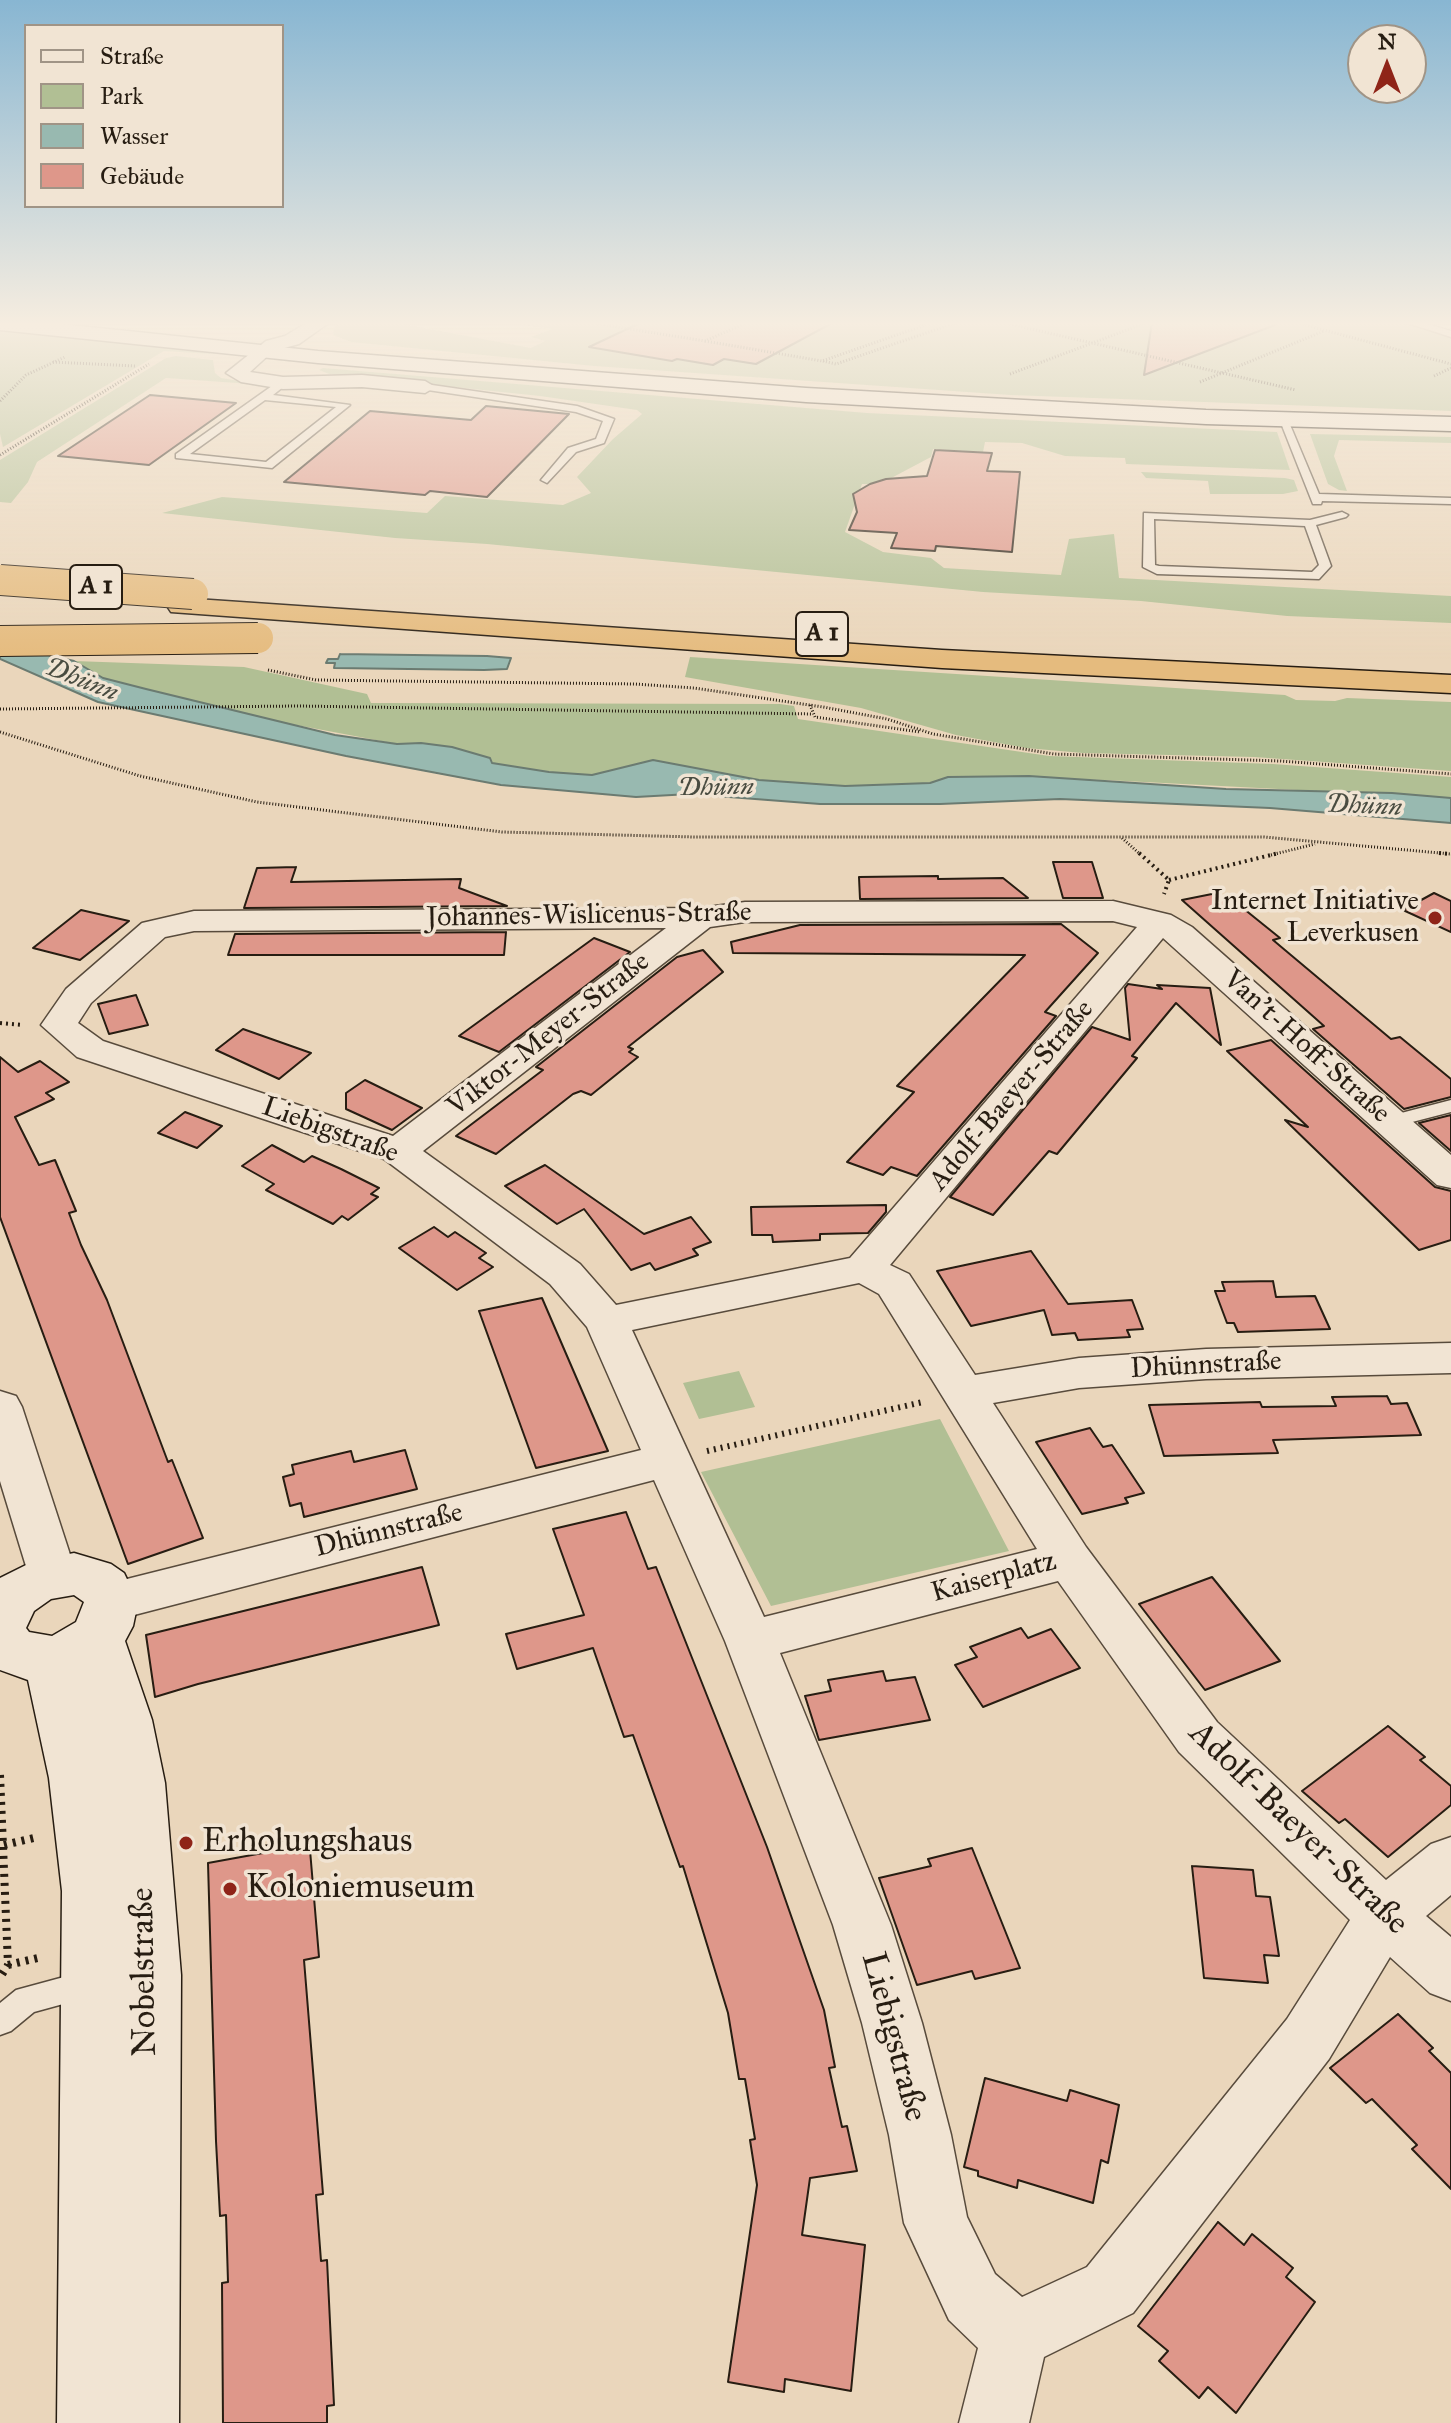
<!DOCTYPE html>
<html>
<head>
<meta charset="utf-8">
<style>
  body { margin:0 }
  #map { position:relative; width:1451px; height:2423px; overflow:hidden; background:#ead6bb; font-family:"IM FELL Great Primer",serif }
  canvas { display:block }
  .legend { position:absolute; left:24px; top:24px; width:260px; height:184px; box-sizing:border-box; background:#f1e4d3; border:2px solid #a09486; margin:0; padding:10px 14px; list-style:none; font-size:24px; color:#271d12 }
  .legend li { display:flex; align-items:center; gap:16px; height:40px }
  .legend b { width:40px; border:2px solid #a09486 }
  .north { position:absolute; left:1347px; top:24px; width:80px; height:80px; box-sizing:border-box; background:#f1e4d3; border:2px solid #a09486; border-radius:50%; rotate:0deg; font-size:22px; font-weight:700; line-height:32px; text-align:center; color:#271d12 }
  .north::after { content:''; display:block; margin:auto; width:28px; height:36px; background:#8f2418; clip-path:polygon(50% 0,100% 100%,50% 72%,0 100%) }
</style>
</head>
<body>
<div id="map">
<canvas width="1451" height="2423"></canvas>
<ul class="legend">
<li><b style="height:10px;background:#f1e4d3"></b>Straße</li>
<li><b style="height:22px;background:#b1bf94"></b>Park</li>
<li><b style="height:22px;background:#98b9b0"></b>Wasser</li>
<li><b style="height:22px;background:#de978a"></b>Gebäude</li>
</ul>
<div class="north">N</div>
</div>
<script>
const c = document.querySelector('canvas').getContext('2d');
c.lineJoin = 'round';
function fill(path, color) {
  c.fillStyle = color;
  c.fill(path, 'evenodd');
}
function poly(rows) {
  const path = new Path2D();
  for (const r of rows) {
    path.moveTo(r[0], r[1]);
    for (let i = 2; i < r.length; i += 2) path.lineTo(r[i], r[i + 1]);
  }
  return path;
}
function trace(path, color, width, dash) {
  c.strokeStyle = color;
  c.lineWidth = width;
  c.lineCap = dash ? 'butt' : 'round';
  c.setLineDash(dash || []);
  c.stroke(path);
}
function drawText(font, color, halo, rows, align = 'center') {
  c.font = font + ' "IM FELL Great Primer",serif';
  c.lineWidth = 7;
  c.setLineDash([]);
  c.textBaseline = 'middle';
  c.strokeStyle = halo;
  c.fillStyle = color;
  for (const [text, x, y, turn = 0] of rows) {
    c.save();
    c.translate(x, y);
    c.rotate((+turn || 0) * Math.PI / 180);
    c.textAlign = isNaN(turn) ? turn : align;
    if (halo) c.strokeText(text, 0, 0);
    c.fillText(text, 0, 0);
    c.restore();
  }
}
fill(poly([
  [0,322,207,351,211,354,164,351,3,447,0,434],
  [341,322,392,322,531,348,545,341,531,337,552,329,517,324,1398,322,1451,337,1451,411,1010,395,594,366,351,342,333,335,334,328],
  [176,356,213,360,215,373,221,378,265,385,166,378,37,462,28,482,11,503,0,502,0,460,166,358],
  [323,368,867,413,1277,432,1290,470,1126,464,1125,458,1065,456,1022,443,985,442,983,452,933,449,931,457,880,484,862,484,845,532,883,552,931,558,944,568,1061,575,1069,539,1114,534,1119,578,1451,596,1451,623,1287,616,1141,601,983,592,487,544,395,538,162,513,222,497,427,513,445,496,563,505,591,493,577,477,613,439,642,414,637,410,540,396,329,374,319,370],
  [1310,434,1451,437,1451,443,1339,440,1334,456,1347,491,1339,490,1328,484],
  [1141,472,1285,478,1294,480,1298,491,1283,494,1210,494,1208,481,1146,478],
  [690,657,1285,695,1296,700,1335,701,1347,698,1451,702,1451,771,1254,757,1083,753,1026,748,956,735,861,708,685,677],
  [74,661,244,667,367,694,371,703,780,704,794,706,798,719,1049,756,1273,764,1451,777,1451,798,1106,780,948,777,930,783,845,786,759,780,653,760,592,775,549,772,492,763,421,743,397,744,275,721,103,678],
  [739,1371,755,1407,699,1419,683,1383],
  [940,1419,1009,1551,771,1606,701,1472]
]), '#b1bf94');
const water = poly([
  [0,634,44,654,74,661,103,678,146,689,335,735,397,744,421,743,452,747,490,758,492,763,549,772,592,775,653,760,759,780,845,786,930,783,948,777,1029,776,1226,789,1392,793,1451,798,1451,823,1270,808,1060,799,940,804,820,804,690,794,636,797,501,785,346,756,98,702,0,659,0,634],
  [340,654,487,656,511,658,507,669,484,670,334,668,335,663,326,663,328,659,338,659,340,654]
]);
fill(water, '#98b9b0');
trace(water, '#6b7b71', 2);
const building = poly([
  [642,322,834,322,756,364,724,359,713,365,677,359,672,361,589,347,642,322],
  [1152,322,1274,322,1275,325,1144,375,1152,322],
  [150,395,236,403,149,465,58,456,150,395],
  [486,406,569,414,487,497,430,491,425,495,284,482,370,411,471,420,486,406],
  [935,450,992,453,987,471,1020,472,1012,552,936,546,935,551,891,548,897,533,849,530,857,512,853,494,870,484,886,479,927,476,935,450],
  [1053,862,1092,862,1103,898,1063,898,1053,862],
  [296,867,291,882,461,879,459,888,507,906,244,908,257,868,296,867],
  [938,876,938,879,1003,878,1028,898,860,899,859,877,938,876],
  [1217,893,1238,910,1244,909,1280,938,1273,940,1391,1039,1400,1037,1451,1079,1451,1097,1404,1109,1313,1029,1324,1026,1182,900,1217,893],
  [1434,893,1451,901,1451,932,1403,910,1434,893],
  [81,910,129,921,80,960,33,948,81,910],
  [1061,924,1098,953,1045,1012,1056,1016,917,1176,891,1167,883,1175,847,1162,914,1092,897,1086,1025,955,733,953,731,942,800,925,1061,924],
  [506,932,504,955,228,955,235,934,506,932],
  [594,938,630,952,499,1052,459,1036,594,938],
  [703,950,723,972,628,1047,633,1049,629,1052,638,1057,591,1095,581,1091,573,1094,496,1154,456,1136,543,1070,536,1067,677,957,703,950],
  [1128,984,1162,989,1157,985,1210,988,1221,1045,1176,1003,1132,1056,1137,1058,1057,1154,1049,1151,993,1215,950,1197,1092,1027,1130,1040,1125,988,1128,984],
  [136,995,148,1025,109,1034,98,1004,136,995],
  [243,1029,311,1053,279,1079,216,1050,243,1029],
  [1271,1040,1435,1187,1451,1191,1451,1240,1419,1250,1285,1120,1308,1127,1227,1051,1271,1040],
  [0,1057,18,1072,40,1061,69,1082,46,1093,54,1099,15,1117,39,1165,55,1160,76,1211,69,1213,81,1245,107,1300,168,1462,172,1460,203,1538,128,1564,0,1217,0,1057],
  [365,1080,422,1108,392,1130,346,1109,346,1093,365,1080],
  [185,1112,222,1126,197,1148,158,1133,185,1112],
  [1451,1115,1451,1151,1419,1123,1451,1115],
  [272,1145,304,1162,312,1156,341,1169,379,1188,371,1194,378,1197,348,1220,342,1216,333,1224,266,1190,274,1184,242,1166,272,1145],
  [545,1165,644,1234,691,1217,711,1242,693,1249,698,1255,655,1270,650,1263,631,1270,584,1209,557,1224,505,1186,545,1165],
  [886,1205,886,1212,868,1233,820,1234,820,1240,773,1242,772,1235,752,1235,751,1207,886,1205],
  [434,1227,448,1237,455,1232,486,1253,479,1258,493,1267,457,1290,399,1248,434,1227],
  [1031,1251,1068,1304,1132,1300,1143,1329,1127,1330,1130,1337,1078,1340,1075,1333,1052,1335,1044,1310,971,1326,937,1271,1031,1251],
  [1273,1281,1276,1297,1315,1296,1330,1329,1238,1332,1234,1323,1227,1323,1215,1291,1225,1291,1222,1282,1273,1281],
  [542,1298,608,1451,536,1468,479,1311,542,1298],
  [1387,1396,1391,1404,1407,1403,1421,1435,1273,1440,1278,1453,1164,1456,1149,1405,1260,1402,1262,1407,1336,1406,1332,1397,1387,1396],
  [1090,1428,1103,1447,1112,1445,1144,1493,1125,1498,1128,1503,1082,1514,1036,1442,1090,1428],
  [405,1450,417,1489,304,1517,301,1503,290,1506,283,1477,294,1474,292,1465,351,1451,354,1462,405,1450],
  [626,1512,648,1569,656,1567,767,1847,824,2010,835,2067,829,2068,842,2127,847,2126,857,2171,810,2178,802,2235,865,2245,851,2391,785,2379,784,2392,728,2382,757,2185,750,2140,755,2139,745,2079,739,2079,728,2013,683,1866,680,1867,633,1735,624,1737,593,1648,517,1669,506,1634,584,1615,553,1529,626,1512],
  [422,1567,439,1625,198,1684,155,1697,146,1635,422,1567],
  [1212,1577,1280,1661,1205,1690,1139,1604,1212,1577],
  [1021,1628,1028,1638,1051,1629,1080,1668,983,1707,955,1665,977,1657,970,1647,1021,1628],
  [883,1671,886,1681,915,1677,930,1720,819,1740,805,1696,831,1691,828,1680,883,1671],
  [1388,1726,1425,1757,1420,1760,1451,1786,1451,1805,1388,1857,1345,1819,1339,1823,1302,1791,1388,1726],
  [309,1838,319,1957,304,1960,323,2194,316,2195,321,2261,327,2260,334,2405,327,2406,327,2423,223,2423,222,2283,228,2282,226,2215,220,2216,216,2141,208,1863,263,1853,263,1846,309,1838],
  [972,1848,1020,1968,975,1979,972,1971,917,1985,879,1878,931,1866,928,1859,972,1848],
  [1192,1866,1253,1870,1256,1896,1270,1897,1279,1956,1264,1955,1268,1983,1204,1978,1192,1866],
  [1398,2014,1433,2048,1429,2051,1451,2073,1451,2189,1412,2149,1417,2145,1372,2099,1366,2103,1330,2068,1398,2014],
  [985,2078,1067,2101,1070,2090,1119,2105,1108,2163,1101,2160,1093,2203,1018,2180,1017,2188,978,2176,978,2171,964,2167,985,2078],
  [1218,2222,1244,2245,1252,2234,1293,2268,1286,2277,1315,2302,1236,2413,1208,2387,1199,2398,1159,2361,1168,2351,1138,2326,1218,2222]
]);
fill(building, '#de978a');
trace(building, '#271d12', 2);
const service = poly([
  [1405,322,1420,322,1451,331,1451,337,1405,322],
  [279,381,288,383,273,395,350,405,272,468,176,458,176,454,279,381],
  [265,400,336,407,266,462,190,454,265,400],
  [425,384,577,406,614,419,604,443,576,452,547,483,541,480,568,448,596,439,603,421,576,412,421,389,420,387,425,384],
  [1279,418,1288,420,1319,494,1451,498,1451,504,1322,501,1321,504,1313,504,1279,418],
  [1342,512,1348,515,1346,517,1316,525,1331,566,1319,579,1157,574,1143,567,1144,513,1310,520,1342,512],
  [1154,519,1305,526,1319,565,1312,572,1159,566,1155,565,1154,519],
  [1451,1100,1451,1112,1389,1128,1380,1122,1382,1118,1451,1100],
  [86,1971,96,1975,101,1985,96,1995,34,2012,11,2031,0,2035,0,2003,16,1990,86,1971]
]);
const minor = poly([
  [308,322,330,322,299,344,273,351,250,372,283,377,362,375,425,381,435,387,425,393,362,387,283,389,241,382,226,373,266,341,285,336,308,322],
  [1113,901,1171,915,1192,927,1451,1155,1451,1188,1437,1185,1163,938,890,1265,909,1274,975,1375,1079,1358,1206,1349,1451,1343,1451,1373,1206,1379,1079,1388,993,1403,1086,1547,1217,1722,1386,1880,1431,1844,1451,1837,1451,1895,1426,1916,1451,1937,1451,2001,1430,1993,1390,1957,1329,2059,1133,2313,1044,2357,1029,2423,959,2423,978,2348,949,2320,904,2223,889,2135,862,2023,833,1925,725,1641,654,1480,111,1621,94,1616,86,1602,94,1588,111,1583,641,1450,587,1327,550,1284,384,1159,77,1057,41,1025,66,989,142,923,194,911,700,908,745,902,1113,901],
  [1113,921,1137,927,850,1258,616,1305,580,1264,423,1151,710,927,745,922,1113,921],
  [666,928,393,1136,103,1041,78,1023,91,1003,165,937,194,931,666,928],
  [859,1283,879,1294,1037,1549,764,1617,632,1330,859,1283],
  [1058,1581,1179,1752,1350,1920,1287,2019,1087,2267,1022,2297,995,2274,967,2217,951,2135,922,2023,891,1925,780,1653,1058,1581],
  [0,1391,16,1396,22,1407,77,1576,70,1589,53,1595,36,1589,29,1576,0,1481,0,1391]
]);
const secondary = poly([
  [0,322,42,322,318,351,806,388,1206,410,1451,417,1451,431,1206,424,806,402,318,363,0,330,0,322],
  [74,1553,111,1564,124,1573,138,1602,133,1626,125,1641,152,1720,165,1783,181,1975,179,2423,57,2423,62,1891,49,1778,28,1680,0,1670,0,1578,34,1561,74,1553],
  [74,1595,84,1602,76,1622,52,1636,29,1632,26,1628,34,1611,51,1599,74,1595]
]);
const motorway = poly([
  [181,598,942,650,1451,675,1451,693,942,668,171,612,167,606,171,600,181,598]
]);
trace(service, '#584b3c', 3);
trace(minor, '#584b3c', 3);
trace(secondary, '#271d12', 3);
trace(motorway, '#271d12', 3);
trace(poly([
  [586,322,705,341,748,322],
  [1001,322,1296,390],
  [1294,322,1451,364],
  [705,341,822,361,934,322],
  [823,361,836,364,958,322],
  [53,362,135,366],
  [1010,374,1148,322],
  [1434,376,1451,368],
  [1200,382,1324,331],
  [0,401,26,375,65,357],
  [0,455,149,364],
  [268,670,316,680,635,684,694,688,823,707,887,719,933,734,1054,754,1281,761,1451,774],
  [810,705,815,717,920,732],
  [0,709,298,706,813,714],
  [0,732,140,776,257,802,502,832,694,837,1264,837,1451,854],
  [1122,838,1141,855],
  [1271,855,1315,844]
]), '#271d12', 3, [1, 2]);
trace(poly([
  [1139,853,1169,880,1164,894],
  [1439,853,1451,854],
  [1169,880,1279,853],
  [0,1023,23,1025]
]), '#271d12', 4, [2, 4]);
trace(poly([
  [707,1451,923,1402]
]), '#271d12', 6, [2, 5]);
trace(poly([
  [0,1775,8,1965,1,1976],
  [4,1845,38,1837],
  [8,1965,42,1957]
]), '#271d12', 8, [3, 6]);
fill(service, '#f1e4d3');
fill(minor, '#f1e4d3');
fill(secondary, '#f1e4d3');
fill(motorway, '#e5bb7e');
const motorwayBridge = poly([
  [0,580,193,594],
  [0,641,258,638]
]);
trace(motorwayBridge, '#271d12', 32, []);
trace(motorwayBridge, '#e5bb7e', 30);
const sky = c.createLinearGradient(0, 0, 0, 661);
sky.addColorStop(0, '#88b6d2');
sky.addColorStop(0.49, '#f6ede0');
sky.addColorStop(1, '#f6ede000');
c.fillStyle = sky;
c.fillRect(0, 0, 1451, 661);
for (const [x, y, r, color] of [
  [1435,918,8,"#8f2418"],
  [186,1843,8,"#8f2418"],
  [230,1889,8,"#8f2418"]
]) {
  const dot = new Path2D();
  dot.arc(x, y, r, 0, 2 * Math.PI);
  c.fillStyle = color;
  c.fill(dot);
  trace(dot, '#f1e4d3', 3);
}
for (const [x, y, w] of [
  [96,587,52],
  [822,634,52]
]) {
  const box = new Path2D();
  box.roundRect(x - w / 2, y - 22, w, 44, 6);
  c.fillStyle = '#f1e4d3';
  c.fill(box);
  trace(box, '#271d12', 2);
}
drawText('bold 26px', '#271d12', null, [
  ["A 1",96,587],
  ["A 1",822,634]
]);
drawText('italic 26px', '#494c41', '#f1e4d3', [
  ["Dhünn",81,681,22],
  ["Dhünn",716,789],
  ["Dhünn",1364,807,3]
]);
drawText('28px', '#271d12', '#f1e4d3', [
  ["Internet Initiative",1419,902],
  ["Leverkusen",1419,934]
], 'right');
drawText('28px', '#271d12', '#f1e4d3', [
  ["Johannes-Wislicenus-Straße",589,916,-1],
  ["Viktor-Meyer-Straße",549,1035,-38],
  ["Van't-Hoff-Straße",1306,1047,42],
  ["Adolf-Baeyer-Straße",1012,1096,-50],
  ["Liebigstraße",330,1131,20],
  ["Dhünnstraße",1206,1366,-3],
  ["Dhünnstraße",389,1531,-14],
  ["Kaiserplatz",994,1578,-15]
]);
drawText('34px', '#271d12', '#f1e4d3', [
  ["Adolf-Baeyer-Straße",1298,1829,44],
  ["Nobelstraße",145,1972,-91],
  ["Liebigstraße",893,2037,75]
]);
drawText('34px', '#271d12', '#f1e4d3', [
  ["Erholungshaus",202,1843],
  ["Koloniemuseum",246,1889]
], 'left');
</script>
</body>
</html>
